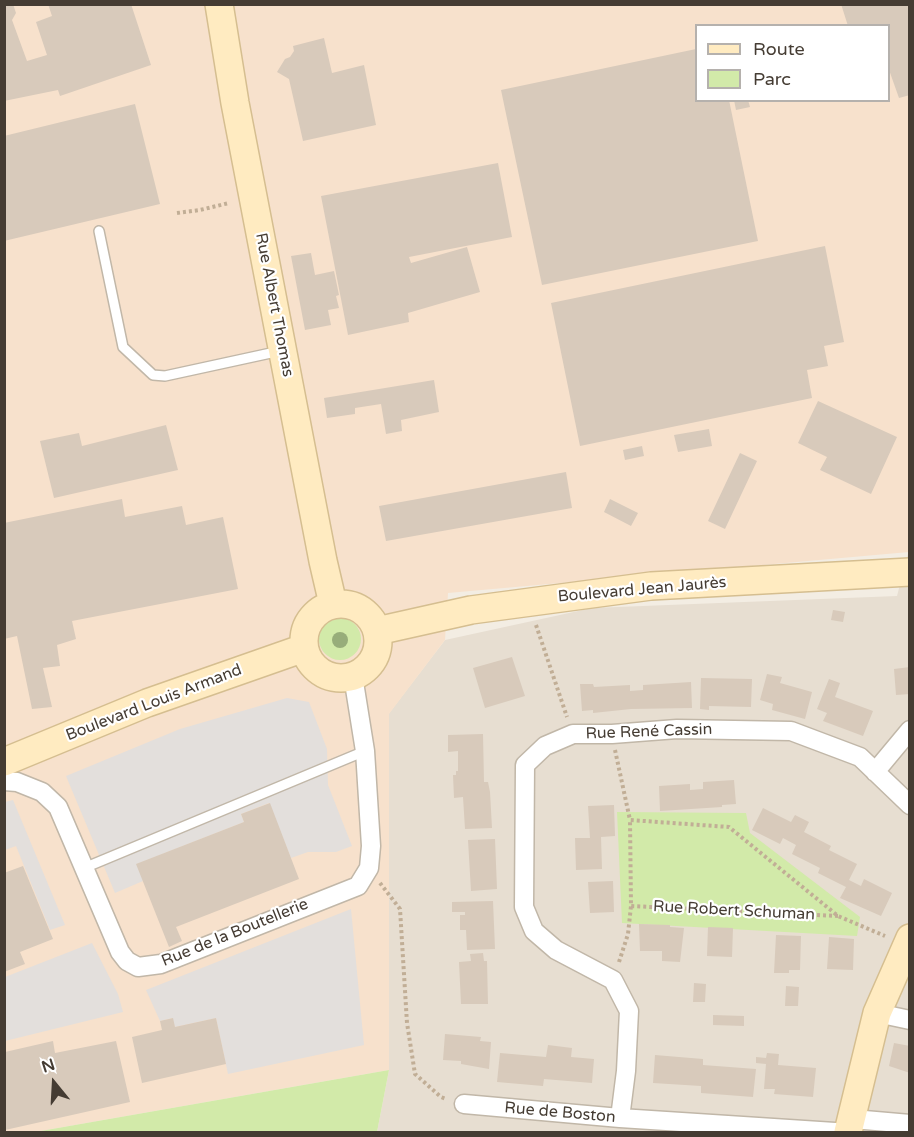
<!DOCTYPE html>
<html>
<head>
<meta charset="utf-8">
<style>
  body { margin:0 }
  #map { position:relative; width:914px; height:1137px; overflow:hidden; background:#f3ede3; font-family:"Varela Round",sans-serif }
  canvas { display:block }
  .frame { position:absolute; inset:0; border:6px solid #453c33; pointer-events:none }
  .legend { position:absolute; left:695px; top:24px; width:195px; height:78px; box-sizing:border-box; background:#fff; border:2px solid #b5b1ad; margin:0; padding:8px 10px; list-style:none; font-size:18px; color:#453c33 }
  .legend li { display:flex; align-items:center; gap:12px; height:30px }
  .legend b { width:30px; border:2px solid #b5b1ad }
  .north { position:absolute; left:24px; top:1053px; width:60px; height:60px; -webkit-text-stroke:4px #fff; paint-order:stroke; rotate:342deg; font-size:16px; font-weight:700; line-height:24px; text-align:center; color:#453c33 }
  .north::after { content:''; display:block; margin:auto; width:21px; height:27px; background:#453c33; clip-path:polygon(50% 0,100% 100%,50% 72%,0 100%) }
</style>
</head>
<body>
<div id="map">
<canvas width="914" height="1137"></canvas>
<div class="frame"></div>
<ul class="legend">
<li><b style="height:8px;background:#ffebc1"></b>Route</li>
<li><b style="height:16px;background:#d2eaa9"></b>Parc</li>
</ul>
<div class="north">N</div>
</div>
<script>
const c = document.querySelector('canvas').getContext('2d');
c.lineJoin = 'round';
function fill(path, color) {
  c.fillStyle = color;
  c.fill(path, 'evenodd');
}
function poly(rows) {
  const path = new Path2D();
  for (const r of rows) {
    if (r.length === 3) {
      path.moveTo(r[0] + r[2], r[1]);
      path.arc(r[0], r[1], r[2], 0, 2 * Math.PI);
      continue;
    }
    path.moveTo(r[0], r[1]);
    for (let i = 2; i < r.length; i += 2) path.lineTo(r[i], r[i + 1]);
  }
  return path;
}
function trace(path, color, width, dash) {
  c.strokeStyle = color;
  c.lineWidth = width;
  c.lineCap = dash ? 'butt' : 'round';
  c.setLineDash(dash || []);
  c.stroke(path);
}
function drawText(font, color, halo, rows, align = 'center') {
  c.font = font + ' "Varela Round",sans-serif';
  c.lineWidth = 4.5;
  c.setLineDash([]);
  c.textBaseline = 'middle';
  c.strokeStyle = halo;
  c.fillStyle = color;
  for (const [text, x, y, turn = 0] of rows) {
    c.save();
    c.translate(x, y);
    c.rotate((+turn || 0) * Math.PI / 180);
    c.textAlign = isNaN(turn) ? turn : align;
    if (halo) c.strokeText(text, 0, 0);
    c.fillText(text, 0, 0);
    c.restore();
  }
}
fill(poly([
  [909,550,909,1132,377,1132,389,1070,389,713,445,640,592,608,897,596]
]), '#e7ded1');
fill(poly([
  [5,5,909,5,909,552,448,593,445,640,389,714,389,1070,35,1132,5,1132],
  [696,26,888,26,888,100,696,100]
]), '#f7e1cc');
fill(poly([
  [340,639,21],
  [617,812,746,813,750,833,860,917,857,936,622,923],
  [389,1070,377,1132,35,1132]
]), '#d2eaa9');
fill(poly([
  [287,698,309,702,327,749,328,785,352,846,336,852,308,852,291,858,269,803,241,814,244,822,137,864,143,881,115,893,66,776,180,729],
  [13,800,65,925,50,930,16,846,5,850,5,802],
  [351,909,364,1045,228,1074,216,1018,175,1027,172,1018,160,1021,146,990],
  [92,943,118,994,123,1012,5,1041,5,977]
]), '#e3dfdc');
fill(poly([
  [4,4,13,4,16,13,12,20,27,61,47,55,36,22,52,16,48,4,131,4,151,65,60,96,58,90,4,101],
  [841,4,910,4,910,95,899,98,888,67,888,26,848,26],
  [324,38,332,73,364,65,376,125,303,141,289,79,277,72,285,59,290,57,294,51,293,46],
  [696,49,696,100,729,100,758,241,542,285,501,90],
  [734,100,748,100,750,107,736,110],
  [135,104,160,204,4,241,4,136],
  [498,163,512,237,409,257,411,263,467,247,480,292,408,313,409,322,348,335,321,196],
  [825,246,844,342,824,346,828,366,807,370,812,398,580,446,551,303],
  [311,253,315,275,334,271,339,295,336,296,339,308,328,310,331,325,305,330,291,256],
  [434,380,439,412,401,420,402,431,386,434,381,404,355,408,355,414,327,418,324,398],
  [818,401,897,437,871,494,820,470,827,457,798,443],
  [166,425,178,470,54,498,40,441,79,433,82,446],
  [709,429,712,446,678,452,674,435],
  [642,446,644,456,625,460,623,450],
  [740,453,757,461,725,529,708,521],
  [566,472,572,508,386,541,379,506],
  [122,499,125,517,182,506,186,525,223,517,238,589,72,621,76,639,57,645,60,666,43,668,52,707,32,709,17,636,4,639,4,523],
  [610,499,638,513,631,526,604,512],
  [833,610,845,612,843,622,831,620],
  [512,657,525,696,485,708,473,668],
  [910,667,910,694,896,695,894,669],
  [767,674,782,677,780,683,812,692,805,719,772,710,773,704,760,700],
  [701,678,752,679,751,707,709,706,709,710,700,709],
  [829,679,840,683,835,697,873,711,863,736,823,721,827,713,817,709],
  [691,682,692,708,631,709,593,713,593,710,582,711,580,684,593,684,594,687,630,685,630,691,643,690,643,685],
  [483,734,484,782,488,782,490,792,492,828,465,829,463,797,454,798,453,775,456,775,456,771,458,771,458,751,448,752,448,735],
  [734,780,736,804,722,805,722,807,660,811,659,786,690,784,690,790,703,789,703,782],
  [270,803,299,879,176,927,182,941,169,947,136,864,244,822,241,814],
  [614,805,615,836,601,837,602,869,576,870,575,838,590,838,588,806],
  [763,808,791,822,795,815,809,822,804,832,831,846,829,850,857,864,849,880,861,886,864,879,892,893,881,916,840,898,846,887,818,873,820,868,792,854,796,845,783,838,780,844,752,830],
  [495,839,497,889,471,891,468,840],
  [23,866,53,939,20,952,25,964,4,972,4,873],
  [613,881,614,912,590,913,588,882],
  [493,901,495,949,467,950,466,930,460,930,460,915,465,915,465,912,452,912,452,902],
  [639,924,670,925,670,927,684,928,680,962,662,961,662,951,640,951],
  [708,927,733,928,732,957,707,956],
  [776,935,801,936,800,970,789,970,789,973,774,973],
  [829,937,854,939,853,970,827,969],
  [483,953,484,961,487,961,488,1004,461,1004,459,962,471,961,470,954],
  [694,983,706,984,705,1002,693,1002],
  [786,986,799,987,798,1006,785,1006],
  [713,1015,744,1016,744,1026,713,1025],
  [173,1018,175,1027,216,1018,226,1064,142,1083,132,1037,162,1030,160,1021],
  [445,1034,481,1037,480,1041,491,1042,489,1069,461,1064,461,1061,443,1060],
  [53,1041,55,1053,116,1041,130,1102,5,1130,5,1052],
  [894,1043,910,1046,910,1073,889,1066],
  [548,1045,572,1048,571,1057,594,1059,592,1083,544,1079,543,1086,497,1082,500,1053,546,1057],
  [767,1053,779,1054,778,1065,816,1068,813,1097,774,1094,775,1089,764,1089,766,1064,756,1063,756,1057,766,1058],
  [655,1055,703,1059,703,1065,756,1069,753,1097,701,1093,701,1086,653,1083]
]), '#d8cabb');
const lane = poly([
  [99,231,123,347,153,375,165,376,280,351],
  [84,868,365,751]
]);
const street = poly([
  [875,772,910,730],
  [4,781,17,782,42,792,58,807,120,952,127,961,138,967,161,964,358,886,369,868,371,846,365,751,353,676],
  [877,1013,910,1020],
  [464,1104,620,1118,835,1132],
  [620,1118,626,1071,629,1011,613,980,556,950,534,931,524,907,525,765,545,746,573,734,612,734,677,729,791,731,860,757,910,805],
  [853,1119,910,1124]
]);
const secondary = poly([
  [219,4,235,103,323,561,333,604],
  [341,641,37],
  [377,631,471,610,651,586,910,572],
  [4,762,147,703,304,648],
  [848,1132,877,1013,910,938]
]);
trace(lane, '#c1b7a8', 12);
trace(street, '#c1b7a8', 21);
trace(secondary, '#d5be90', 30);
trace(poly([
  [177,213,200,210,229,203],
  [536,625,567,717],
  [615,750,630,820],
  [380,883,400,909,407,1023,415,1074,441,1097,446,1099],
  [838,916,631,906,630,820,729,827,838,916,885,936],
  [619,962,628,934,631,906]
]), '#c1ae96', 4, [3, 3]);
trace(lane, '#fff', 9);
trace(street, '#fff', 18);
trace(secondary, '#ffebc1', 27);
c.fillStyle = '#97ad7a';
for (const [x, y] of [
  [340,640]
]) {
  c.beginPath();
  c.arc(x, y, 8, 0, 2 * Math.PI);
  c.fill();
}
drawText('16px', '#453c33', '#fff', [
  ["Rue Albert Thomas",274,305,79],
  ["Boulevard Jean Jaurès",642,590,-5],
  ["Boulevard Louis Armand",154,703,-21],
  ["Rue René Cassin",649,732,-2],
  ["Rue Robert Schuman",734,911,3],
  ["Rue de la Boutellerie",235,933,-22],
  ["Rue de Boston",560,1113,5]
]);
</script>
</body>
</html>
